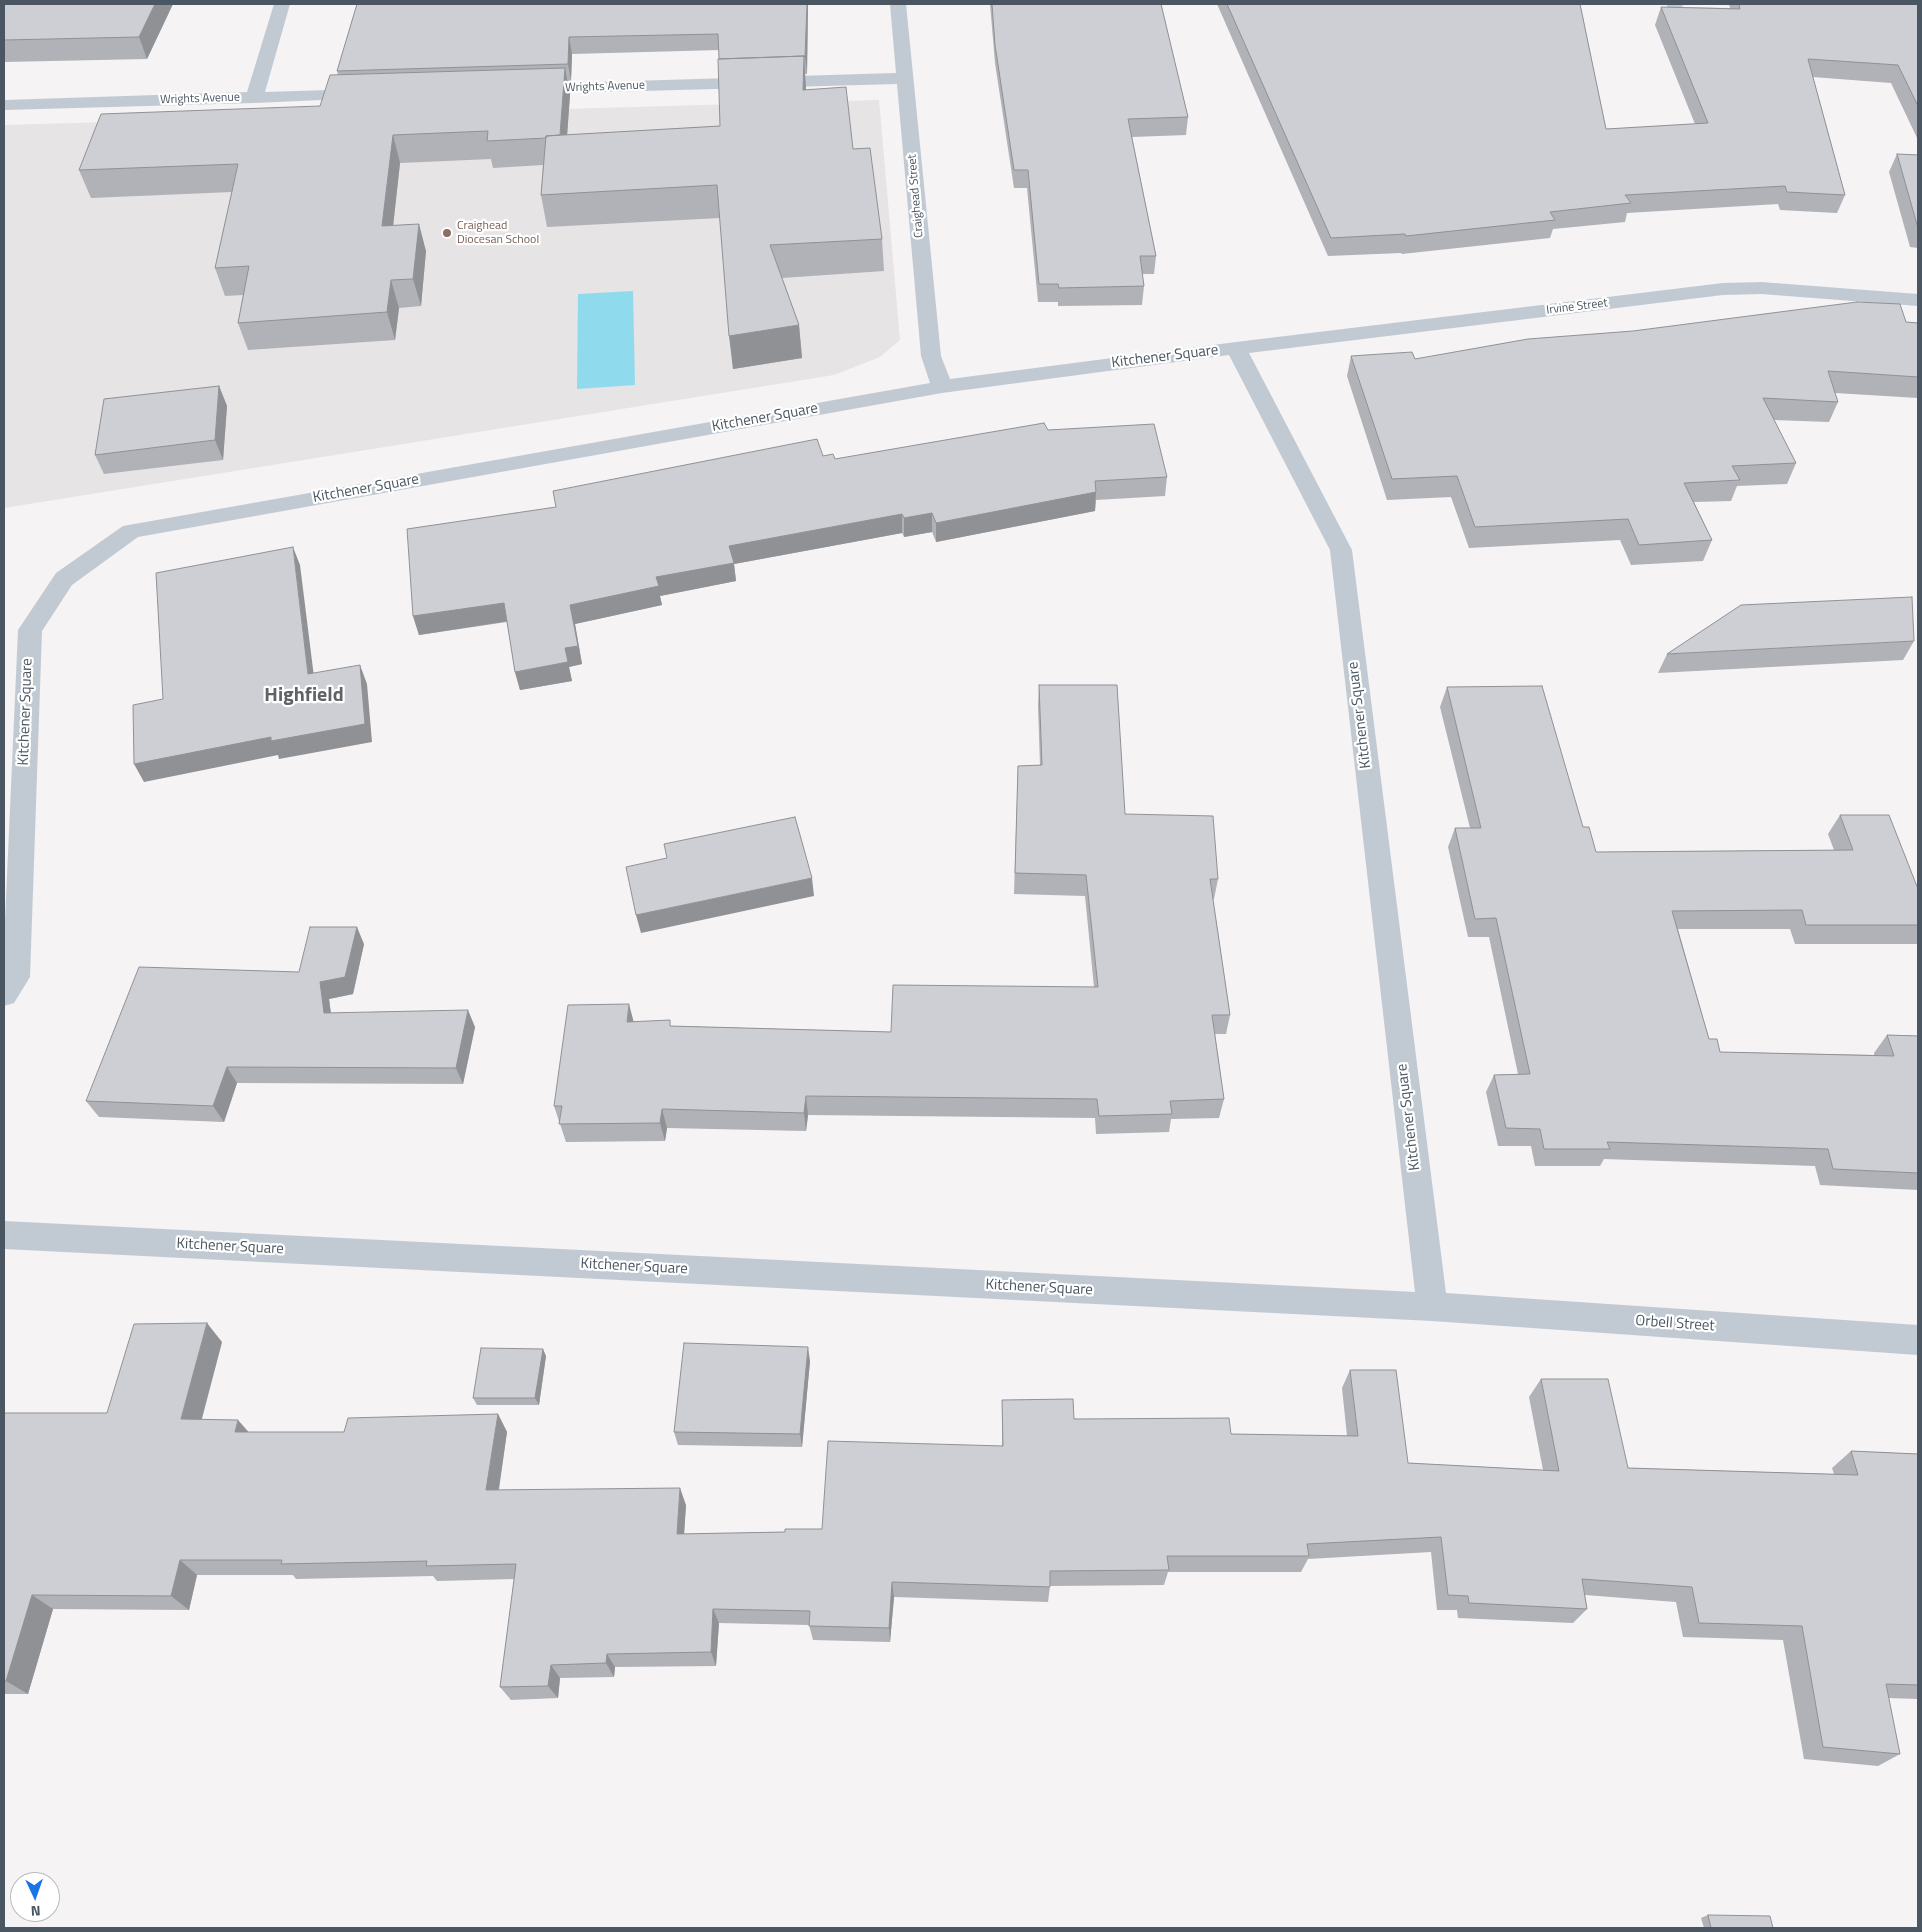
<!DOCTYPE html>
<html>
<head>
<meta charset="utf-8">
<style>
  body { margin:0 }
  #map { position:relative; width:1922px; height:1932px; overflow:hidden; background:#f5f3f3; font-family:"Titillium Web",sans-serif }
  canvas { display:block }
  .frame { position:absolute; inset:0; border:5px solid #4a5661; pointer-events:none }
  .north { position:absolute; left:10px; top:1872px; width:50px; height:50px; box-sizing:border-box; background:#fff; border:1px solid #b7bbc0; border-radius:50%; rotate:177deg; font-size:14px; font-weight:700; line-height:20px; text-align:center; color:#4a5661 }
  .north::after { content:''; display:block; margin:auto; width:18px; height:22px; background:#1a73e8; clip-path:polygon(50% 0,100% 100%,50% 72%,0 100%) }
</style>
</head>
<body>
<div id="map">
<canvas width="1922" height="1932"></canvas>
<div class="frame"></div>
<div class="north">N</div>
</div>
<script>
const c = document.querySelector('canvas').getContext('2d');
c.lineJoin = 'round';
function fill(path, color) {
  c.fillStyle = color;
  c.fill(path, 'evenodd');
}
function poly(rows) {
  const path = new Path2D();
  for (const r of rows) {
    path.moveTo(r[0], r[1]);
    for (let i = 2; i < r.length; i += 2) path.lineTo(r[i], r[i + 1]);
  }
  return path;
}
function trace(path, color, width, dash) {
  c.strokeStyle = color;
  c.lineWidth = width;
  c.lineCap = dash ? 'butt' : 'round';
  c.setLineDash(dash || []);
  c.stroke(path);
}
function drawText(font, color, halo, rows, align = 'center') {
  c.font = font + ' "Titillium Web",sans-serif';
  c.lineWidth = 4.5;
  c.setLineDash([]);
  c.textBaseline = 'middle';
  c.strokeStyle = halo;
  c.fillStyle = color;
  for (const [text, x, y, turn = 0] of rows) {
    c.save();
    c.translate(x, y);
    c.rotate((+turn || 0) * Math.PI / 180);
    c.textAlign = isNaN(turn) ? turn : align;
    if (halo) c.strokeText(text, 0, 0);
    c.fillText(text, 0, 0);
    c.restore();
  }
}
fill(poly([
  [879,100,900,340,880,357,834,375,4,508,4,125]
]), '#e6e4e5');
fill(poly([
  [633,291,635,385,577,389,578,294]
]), '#90daee');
fill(poly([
  [274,4,290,4,265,92,362,89,368,90,371,94,368,98,254,103,4,110,4,100,247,92,274,4],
  [890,4,906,4,941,356,950,379,1236,342,1723,283,1761,282,1918,294,1918,306,1761,294,1723,295,1249,353,1352,550,1446,1293,1918,1325,1918,1355,1432,1321,4,1249,4,1221,1415,1292,1330,550,1229,355,942,393,138,537,72,585,42,631,30,977,14,1003,4,1006,4,943,18,630,56,573,123,526,930,383,921,356,897,84,532,94,526,93,523,89,526,85,532,84,896,73,890,4],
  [1666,4,1682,4,1683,5,1681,9,1675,10,1669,9,1666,4]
]), '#c1cad2');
fill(poly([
  [4,4,173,4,147,59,4,62],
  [357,4,808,4,807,74,805,74,806,89,853,149,882,239,884,271,782,278,799,325,802,358,733,369,720,218,547,227,541,195,543,165,493,168,491,159,400,163,393,226,426,251,421,306,399,308,395,340,248,350,238,323,243,295,225,296,215,268,232,192,91,198,79,170,320,106,338,75,337,71],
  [719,50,720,126,567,135,570,95,567,81,571,81,572,54],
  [990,4,1161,4,1188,117,1186,135,1132,137,1156,256,1154,274,1142,274,1144,286,1142,305,1058,306,1058,302,1038,302,1027,188,1014,188,995,63],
  [1217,4,1580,4,1606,129,1695,124,1655,25,1661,7,1730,8,1729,4,1918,4,1918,140,1891,83,1813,77,1845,195,1837,213,1780,210,1778,204,1627,213,1625,222,1553,229,1550,238,1402,254,1401,253,1328,256],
  [1897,154,1918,155,1918,248,1910,247,1889,172],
  [1906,322,1918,323,1918,398,1835,393,1838,402,1829,422,1774,420,1796,463,1787,484,1737,486,1731,501,1694,502,1712,540,1703,561,1631,565,1620,540,1469,548,1451,497,1387,500,1347,376,1351,356,1415,359],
  [219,386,227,406,223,460,104,474,95,455],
  [1048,430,1167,477,1165,496,1096,500,1095,511,936,542,932,532,904,537,902,533,734,564,736,581,660,596,662,605,575,624,582,664,569,667,572,681,520,690,515,672,507,622,419,635,413,616,556,507,823,456,835,459],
  [1914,641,1903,660,1658,673,1667,654],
  [1039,685,1125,814,1218,879,1214,899,1213,899,1230,1015,1226,1034,1215,1034,1224,1099,1219,1118,1171,1119,1169,1132,1096,1134,1095,1118,808,1115,806,1131,667,1128,665,1141,566,1142,554,1106,633,1021,672,1026,891,1032,1094,987,1085,896,1014,894,1018,766,1040,765,1038,706],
  [1447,687,1583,827,1596,852,1834,850,1828,834,1840,815,1918,889,1918,944,1795,944,1790,929,1678,929,1709,1039,1720,1052,1874,1055,1874,1053,1887,1035,1918,1036,1918,1190,1820,1185,1815,1166,1604,1159,1600,1166,1535,1166,1531,1146,1498,1146,1486,1092,1494,1075,1518,1074,1489,937,1468,937,1448,847,1455,828,1470,828,1440,707],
  [364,944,353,994,329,999,331,1013,475,1027,463,1084,237,1083,224,1122,99,1117,86,1101,299,972],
  [222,1342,202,1419,249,1432,344,1432,498,1414,507,1432,499,1490,686,1505,684,1534,785,1532,822,1529,1002,1446,1002,1400,1074,1419,1231,1434,1347,1436,1342,1388,1350,1370,1408,1463,1543,1470,1529,1397,1541,1379,1628,1468,1834,1474,1832,1468,1851,1451,1918,1454,1918,1699,1888,1698,1900,1754,1878,1766,1804,1759,1783,1640,1683,1637,1676,1602,1585,1595,1587,1609,1573,1623,1458,1618,1457,1610,1437,1610,1431,1552,1308,1559,1301,1572,1168,1572,1164,1585,1050,1586,1048,1602,894,1597,890,1642,813,1640,809,1625,719,1623,716,1666,615,1667,614,1677,560,1678,558,1698,511,1700,500,1687,514,1579,437,1581,433,1576,296,1579,293,1575,197,1575,189,1610,53,1609,28,1694,4,1694,4,1413,107,1413],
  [546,1356,539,1405,477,1405,473,1398],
  [810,1361,802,1447,678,1445,674,1432],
  [1708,1915,1773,1928,1704,1928,1701,1918]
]), '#b0b2b7');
fill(poly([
  [155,4,173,4,147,59,139,37],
  [807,4,808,4,807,74,805,57],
  [569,37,572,54,571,81,568,64],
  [804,56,806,89,805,122,803,90],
  [565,68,570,95,565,164,560,137],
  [393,135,400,163,390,254,382,226],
  [419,224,426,251,421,306,413,279],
  [391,280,399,308,395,340,387,312],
  [799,325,802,358,733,369,729,336],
  [219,386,227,406,223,460,215,440],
  [1096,492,1095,511,936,542,936,523],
  [932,513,932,532,904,537,904,518],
  [902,514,902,533,734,564,736,581,660,596,662,605,575,624,582,664,569,667,572,681,520,690,515,672,565,648,570,605,656,577,729,546],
  [293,547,300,565,316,693,308,674],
  [504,603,509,621,419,635,413,616],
  [360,665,367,684,372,742,279,759,278,755,144,782,134,764],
  [812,878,814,896,641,933,636,915],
  [357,927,364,944,353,994,329,999,333,1030,324,1013,320,982],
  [629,1004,634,1023,627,1022],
  [468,1010,475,1027,463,1084,456,1068],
  [227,1067,237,1083,224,1122,213,1106],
  [806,1096,808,1115,806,1131,804,1113],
  [662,1109,667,1128,665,1141,660,1123],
  [207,1323,222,1342,197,1436,181,1419],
  [808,1347,810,1361,802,1447,800,1434],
  [543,1349,546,1356,539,1405,535,1398],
  [498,1414,507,1432,496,1507,486,1490],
  [238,1420,253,1437,235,1432],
  [680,1488,686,1505,683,1550,677,1534],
  [180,1560,197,1575,189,1610,171,1596],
  [892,1582,894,1597,890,1642,889,1628],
  [32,1595,53,1609,28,1694,6,1681],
  [713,1609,719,1623,716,1666,711,1652],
  [607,1654,615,1667,614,1677,606,1663],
  [551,1665,560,1678,558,1698,548,1686]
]), '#909195');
const building = poly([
  [4,4,155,4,139,37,4,40,4,4],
  [357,4,807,4,805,57,804,57,804,56,719,59,718,34,569,37,568,64,337,71,357,4],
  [992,4,1161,4,1188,117,1128,119,1156,256,1140,256,1144,286,1059,288,1058,284,1039,284,1028,170,1014,170,995,45,992,4],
  [1227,4,1580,4,1606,129,1708,123,1661,7,1740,9,1739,4,1918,4,1918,106,1898,65,1808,59,1845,195,1787,192,1785,186,1625,195,1631,203,1550,212,1555,220,1406,236,1405,234,1331,238,1227,4],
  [804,56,803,90,846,87,853,149,870,148,882,239,770,245,799,325,729,336,717,185,541,195,546,136,720,126,718,59,804,56],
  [565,68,560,135,546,136,546,138,487,141,488,131,393,135,382,226,419,224,413,279,391,280,387,312,238,323,249,266,215,268,238,164,79,170,101,114,320,106,330,75,565,68],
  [1897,154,1918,155,1918,228,1897,154],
  [1857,302,1900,304,1906,322,1918,323,1918,377,1828,371,1838,402,1763,398,1796,463,1732,466,1740,480,1684,483,1712,540,1639,545,1628,519,1475,527,1457,476,1392,479,1351,356,1412,352,1415,359,1528,339,1633,331,1857,302],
  [219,386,215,440,95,455,104,399,219,386],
  [1044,423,1048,430,1154,424,1167,477,1095,481,1096,492,936,523,932,513,904,518,902,514,729,546,734,563,656,577,659,586,570,605,578,646,565,648,568,662,515,672,504,603,413,616,407,529,556,507,553,491,817,439,823,456,833,454,835,459,1044,423],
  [293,547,308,674,360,665,365,724,271,741,271,737,134,764,133,705,163,699,156,573,293,547],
  [1912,597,1914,641,1667,654,1741,605,1912,597],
  [1039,685,1117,685,1125,814,1213,816,1218,879,1210,879,1230,1015,1212,1015,1224,1099,1170,1101,1172,1114,1099,1116,1097,1099,806,1096,804,1113,662,1109,660,1123,559,1124,562,1106,554,1106,568,1005,629,1004,627,1022,670,1020,670,1026,891,1032,893,985,1098,987,1086,875,1015,873,1018,766,1042,765,1039,685],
  [1542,686,1583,827,1589,827,1596,852,1853,850,1840,815,1889,815,1918,889,1918,925,1806,925,1802,910,1672,911,1709,1039,1717,1039,1720,1052,1894,1056,1887,1035,1918,1036,1918,1173,1833,1169,1828,1149,1607,1142,1610,1149,1544,1149,1540,1129,1506,1128,1494,1075,1530,1074,1496,918,1475,919,1455,828,1481,828,1447,687,1542,686],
  [795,817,812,878,636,915,626,867,667,858,664,844,795,817],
  [310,927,357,927,345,977,320,982,324,1013,468,1010,456,1068,227,1067,213,1106,86,1101,139,967,299,972,310,927],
  [207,1323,181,1419,238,1420,235,1432,344,1432,348,1418,498,1414,486,1490,680,1488,677,1534,785,1532,785,1529,822,1529,828,1441,1003,1446,1002,1400,1073,1399,1074,1419,1229,1418,1231,1434,1358,1436,1350,1370,1396,1370,1408,1463,1559,1471,1541,1379,1608,1379,1628,1468,1858,1475,1851,1451,1918,1454,1918,1685,1886,1684,1900,1754,1823,1747,1802,1626,1699,1623,1692,1587,1582,1579,1587,1609,1469,1603,1468,1596,1448,1595,1441,1537,1307,1544,1309,1556,1167,1556,1169,1570,1050,1571,1050,1587,892,1582,889,1628,809,1626,810,1611,713,1609,711,1652,607,1654,606,1663,551,1665,548,1686,500,1687,516,1564,426,1566,427,1561,281,1564,282,1560,180,1560,171,1596,32,1595,6,1681,4,1681,4,1413,107,1413,134,1324,207,1323],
  [684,1343,808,1347,800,1434,674,1432,684,1343],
  [481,1348,543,1349,535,1398,473,1398,481,1348],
  [1708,1915,1770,1916,1773,1928,1711,1928,1708,1915]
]);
fill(building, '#cdcfd5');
trace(building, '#909195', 1);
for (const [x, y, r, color] of [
  [447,233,5,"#8d6e63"]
]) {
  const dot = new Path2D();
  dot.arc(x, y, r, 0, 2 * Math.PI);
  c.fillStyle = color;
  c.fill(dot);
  trace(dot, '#fff', 2);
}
drawText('12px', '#4a5661', '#fff', [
  ["Wrights Avenue",605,87,-2],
  ["Wrights Avenue",200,99,-2],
  ["Craighead Street",916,196,-95],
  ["Irvine Street",1577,307,-7]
]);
drawText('12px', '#785e54', '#fff', [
  ["Craighead",457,226],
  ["Diocesan School",457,240]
], 'left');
drawText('15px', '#4a5661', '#fff', [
  ["Kitchener Square",1165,357,-7],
  ["Kitchener Square",765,418,-10],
  ["Kitchener Square",366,489,-10],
  ["Kitchener Square",26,712,-88],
  ["Kitchener Square",1360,715,-97],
  ["Kitchener Square",1409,1117,-97],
  ["Kitchener Square",230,1247,3],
  ["Kitchener Square",634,1267,3],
  ["Kitchener Square",1039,1288,3],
  ["Orbell Street",1675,1324,4]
]);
drawText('bold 20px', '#5f6368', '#fff', [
  ["Highfield",304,696]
]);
</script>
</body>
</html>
